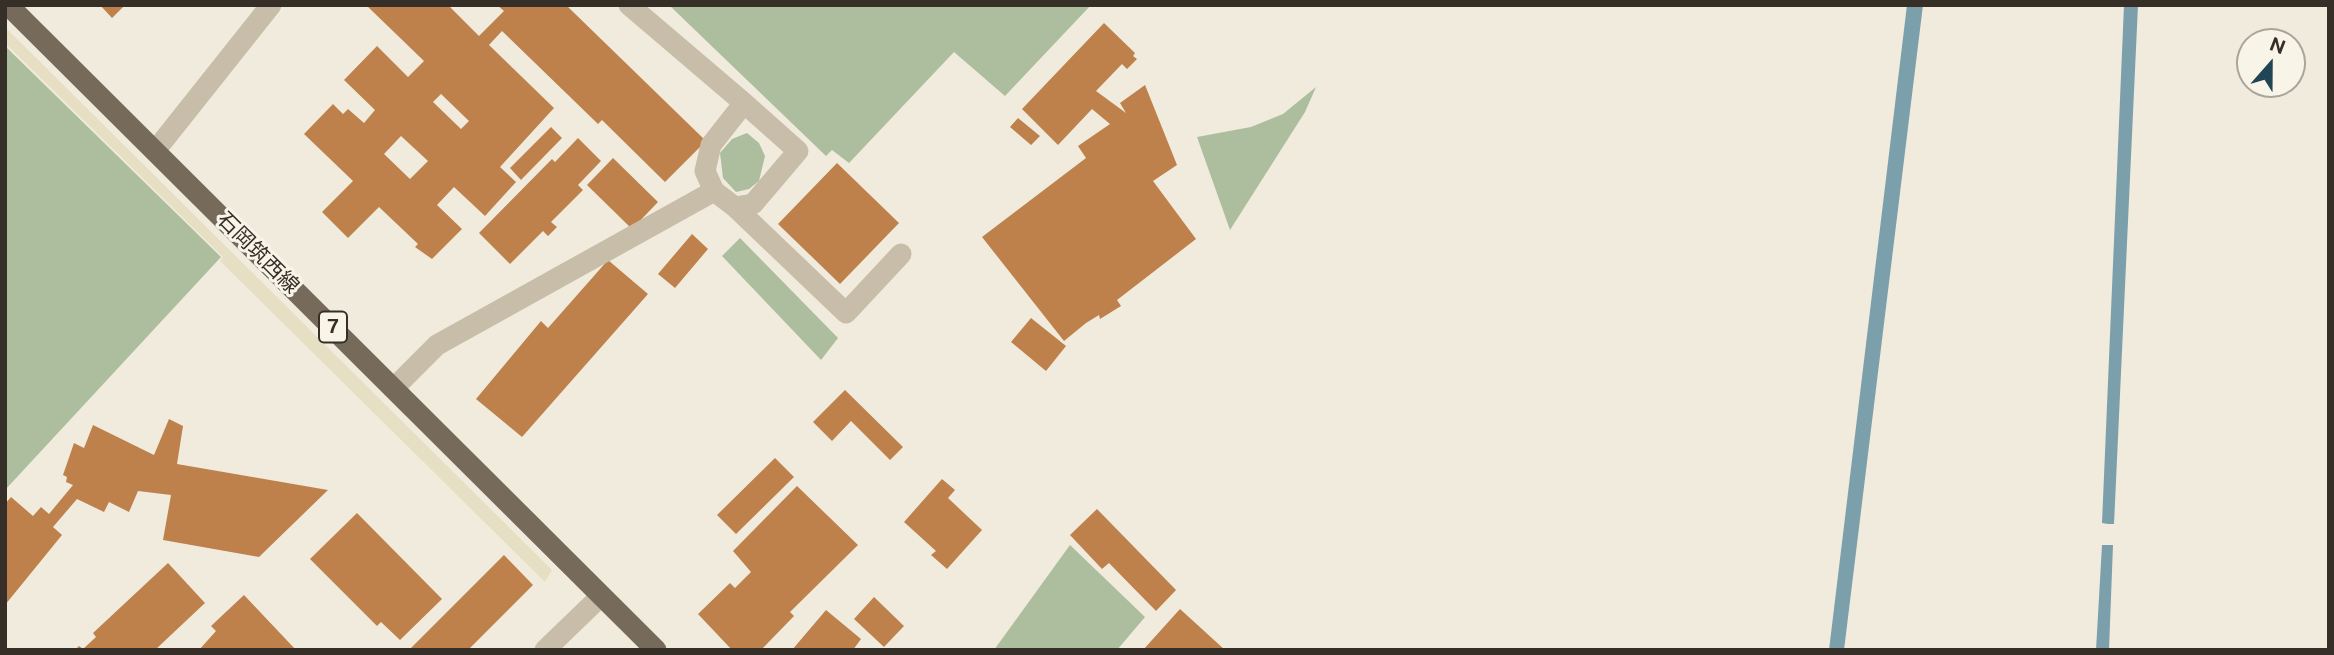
<!DOCTYPE html>
<html>
<head>
<meta charset="utf-8">
<style>
  body { margin:0 }
  #map { position:relative; width:2334px; height:655px; overflow:hidden; background:#f0ebdc; font-family:"Public Sans",sans-serif }
  canvas { display:block }
  .frame { position:absolute; inset:0; border:7px solid #352f28; pointer-events:none }
  .north { position:absolute; left:2236px; top:28px; width:70px; height:70px; box-sizing:border-box; background:#f8f4e8; border:2px solid #aaa59b; border-radius:50%; rotate:21deg; font-size:19px; font-weight:700; line-height:28px; text-align:center; color:#352f28 }
  .north::after { content:''; display:block; margin:auto; width:24px; height:32px; background:#204554; clip-path:polygon(50% 0,100% 100%,50% 72%,0 100%) }
</style>
</head>
<body>
<div id="map">
<canvas width="2334" height="655"></canvas>
<div class="frame"></div>
<div class="north">N</div>
</div>
<script>
const c = document.querySelector('canvas').getContext('2d');
c.lineJoin = 'round';
function fill(path, color) {
  c.fillStyle = color;
  c.fill(path, 'evenodd');
}
function poly(rows) {
  const path = new Path2D();
  for (const r of rows) {
    path.moveTo(r[0], r[1]);
    for (let i = 2; i < r.length; i += 2) path.lineTo(r[i], r[i + 1]);
  }
  return path;
}
function trace(path, color, width, dash) {
  c.strokeStyle = color;
  c.lineWidth = width;
  c.lineCap = dash ? 'butt' : 'round';
  c.setLineDash(dash || []);
  c.stroke(path);
}
function drawText(font, color, halo, rows, align = 'center') {
  c.font = font + ' "Public Sans","Noto Sans JP",sans-serif';
  c.lineWidth = 6;
  c.setLineDash([]);
  c.textBaseline = 'middle';
  c.strokeStyle = halo;
  c.fillStyle = color;
  for (const [text, x, y, turn = 0] of rows) {
    c.save();
    c.translate(x, y);
    c.rotate((+turn || 0) * Math.PI / 180);
    c.textAlign = isNaN(turn) ? turn : align;
    if (halo) c.strokeText(text, 0, 0);
    c.fillText(text, 0, 0);
    c.restore();
  }
}
fill(poly([
  [669,5,1091,5,1005,96,954,52,849,163,832,150,826,156],
  [5,46,221,257,5,490],
  [1316,87,1305,112,1230,230,1197,137,1251,127,1283,114],
  [747,133,759,143,765,156,759,181,749,189,736,192,723,178,720,153,732,139],
  [740,238,838,338,821,360,722,256],
  [1070,545,1145,617,1117,650,994,650]
]), '#acbe9d');
fill(poly([
  [5,27,552,570,545,582,220,261,223,257,5,43]
]), '#e7dfc4');
fill(poly([
  [1907,5,1923,5,1844,650,1829,650],
  [2124,5,2138,5,2114,524,2108,524,2102,523],
  [2102,545,2113,545,2109,650,2096,650]
]), '#7c9fac');
fill(poly([
  [100,5,125,5,112,18],
  [366,5,448,5,479,36,504,11,497,5,566,5,706,141,665,182,602,120,598,124,502,31,489,45,554,108,500,167,516,182,485,216,454,187,437,205,462,229,432,259,415,247,418,244,379,207,348,238,322,212,353,181,304,134,333,104,343,114,348,109,364,123,375,110,344,80,377,46,408,77,424,61],
  [441,94,469,121,461,129,433,102],
  [401,136,428,161,410,179,384,154],
  [1104,23,1135,53,1133,56,1137,59,1127,69,1122,64,1096,91,1126,113,1120,103,1145,85,1177,165,1153,181,1196,239,1117,300,1121,306,1100,319,1099,315,1086,323,1064,341,982,237,1086,158,1078,146,1110,124,1092,109,1058,145,1022,109],
  [1018,118,1040,136,1031,145,1010,127],
  [551,127,562,138,521,180,510,168],
  [578,138,601,161,578,185,583,190,551,222,557,227,548,236,543,231,510,264,479,233,552,159,555,162],
  [613,158,658,202,632,229,587,185],
  [837,163,899,223,840,284,778,224],
  [692,234,708,249,675,288,658,274],
  [608,260,648,294,522,437,476,399,541,321,548,328],
  [1031,318,1066,346,1046,371,1011,342],
  [845,390,903,447,890,460,851,421,832,441,813,422],
  [169,419,183,426,177,464,328,490,259,557,163,540,171,495,138,491,129,512,109,502,104,512,77,499,53,527,62,535,5,605,5,504,11,497,33,516,41,507,49,514,73,485,66,482,67,477,63,475,74,443,84,448,93,425,154,455],
  [775,458,794,477,736,534,717,515],
  [942,479,955,490,948,498,982,530,947,569,931,555,936,551,904,522],
  [797,486,858,545,790,612,794,616,761,650,732,650,698,614,730,583,735,588,751,572,733,551],
  [1097,509,1176,590,1156,611,1109,563,1102,569,1070,535],
  [357,513,442,599,400,640,381,622,377,626,310,559],
  [504,555,533,585,468,650,409,650],
  [168,563,205,603,155,650,75,650,79,646,83,649,96,637,93,633],
  [244,595,296,650,199,650,216,631,211,626],
  [874,597,904,626,884,647,854,619],
  [1180,609,1225,650,1143,650],
  [826,610,861,639,853,650,792,650]
]), '#be814c');
trace(poly([
  [629,5,744,103,798,151,753,204,735,207,714,191,705,171,711,145,744,103],
  [735,207,846,313,901,254],
  [394,388,437,345,714,191]
]), '#c8bda8', 21);
trace(poly([
  [155,151,271,5],
  [545,650,601,596]
]), '#c8bda8', 21);
trace(poly([
  [8,5,656,650]
]), '#766a5a', 21);
for (const [x, y, w] of [
  [333,327,28]
]) {
  const box = new Path2D();
  box.roundRect(x - w / 2, y - 15.5, w, 31, 5);
  c.fillStyle = '#f8f4e8';
  c.fill(box);
  trace(box, '#352f28', 2);
}
drawText('bold 19px', '#352f28', null, [
  ["7",333,327]
]);
drawText('21px', '#352f28', '#f8f4e8', [
  ["石岡筑西線",258,253,45]
]);
</script>
</body>
</html>
